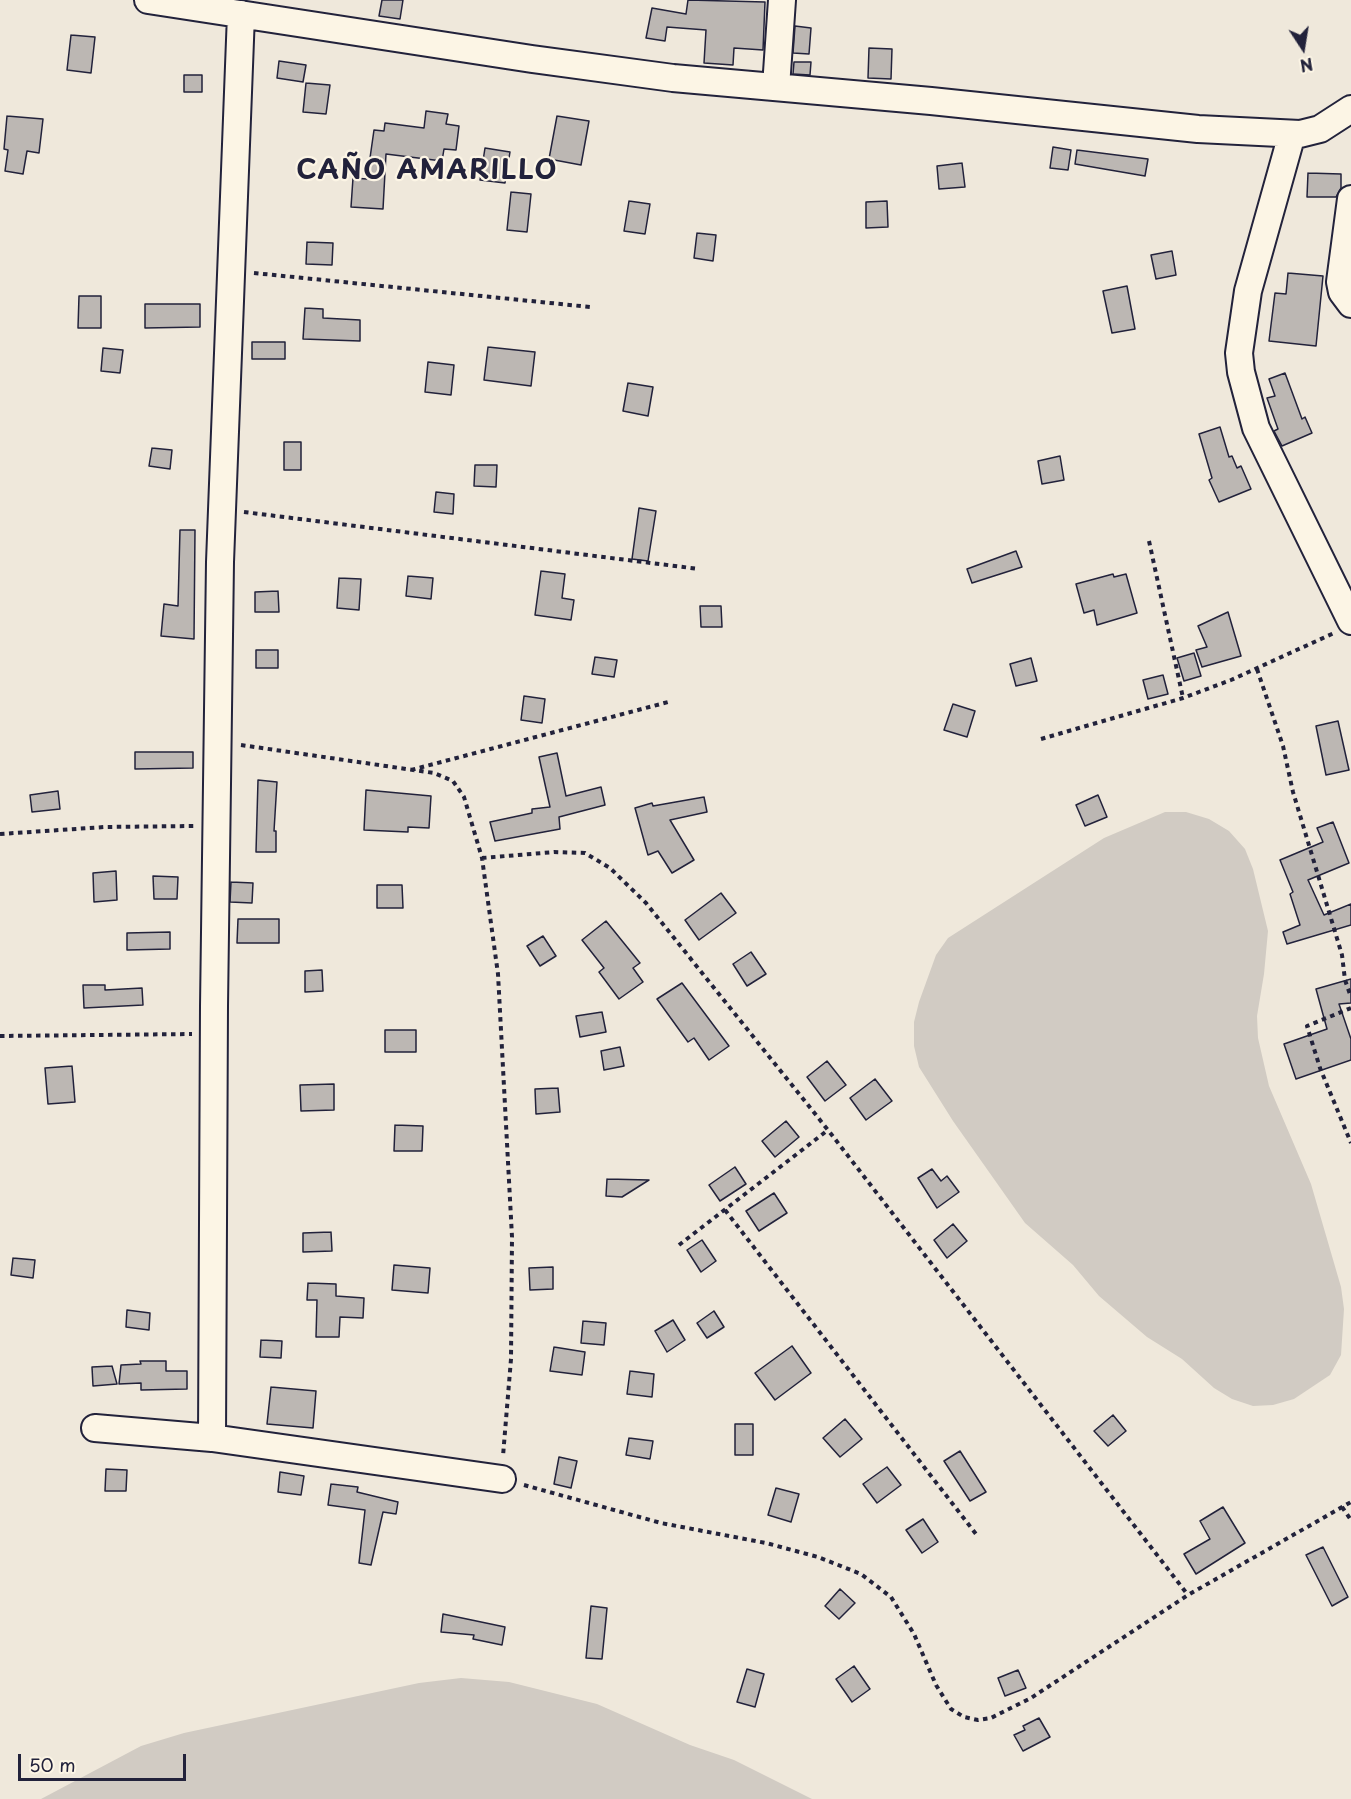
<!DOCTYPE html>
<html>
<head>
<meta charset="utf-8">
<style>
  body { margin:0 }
  #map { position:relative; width:1351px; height:1799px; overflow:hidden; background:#efe8db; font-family:"Playpen Sans",sans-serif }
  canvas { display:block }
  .north { position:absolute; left:1273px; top:18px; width:60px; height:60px; -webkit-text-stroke:4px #fcf5e5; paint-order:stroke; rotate:168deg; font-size:16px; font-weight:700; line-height:24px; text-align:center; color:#22223b }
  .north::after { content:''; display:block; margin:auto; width:21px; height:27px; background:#22223b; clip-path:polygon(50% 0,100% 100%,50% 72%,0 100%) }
  .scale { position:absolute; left:18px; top:1754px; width:168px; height:27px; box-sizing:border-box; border:3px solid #22223b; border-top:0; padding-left:8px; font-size:18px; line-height:21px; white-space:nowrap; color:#22223b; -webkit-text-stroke:4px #fcf5e5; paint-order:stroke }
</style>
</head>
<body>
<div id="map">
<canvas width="1351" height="1799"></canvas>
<div class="north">N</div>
<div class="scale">50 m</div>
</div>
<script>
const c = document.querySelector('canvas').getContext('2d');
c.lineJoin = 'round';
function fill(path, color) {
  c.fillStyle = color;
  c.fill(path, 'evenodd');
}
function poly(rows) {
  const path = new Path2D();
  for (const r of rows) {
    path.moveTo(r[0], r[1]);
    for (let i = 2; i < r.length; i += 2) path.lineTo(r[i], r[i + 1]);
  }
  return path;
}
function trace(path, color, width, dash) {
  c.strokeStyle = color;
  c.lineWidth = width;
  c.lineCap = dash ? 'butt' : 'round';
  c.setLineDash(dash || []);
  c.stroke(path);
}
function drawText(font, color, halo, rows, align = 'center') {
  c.font = font + ' "Playpen Sans",sans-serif';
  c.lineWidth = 4.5;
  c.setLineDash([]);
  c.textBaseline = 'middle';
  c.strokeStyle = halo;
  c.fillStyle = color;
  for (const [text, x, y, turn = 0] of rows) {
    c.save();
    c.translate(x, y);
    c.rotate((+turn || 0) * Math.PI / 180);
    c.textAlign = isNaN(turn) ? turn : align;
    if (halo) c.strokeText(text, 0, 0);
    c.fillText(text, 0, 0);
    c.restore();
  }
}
fill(poly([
  [1165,812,1186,812,1209,819,1229,831,1245,849,1253,869,1268,931,1264,974,1257,1016,1258,1038,1269,1086,1311,1184,1341,1287,1344,1309,1341,1355,1330,1375,1294,1399,1273,1405,1253,1406,1232,1399,1214,1388,1182,1359,1147,1337,1099,1296,1073,1265,1025,1223,953,1121,919,1067,914,1046,914,1022,919,1002,936,955,948,938,1104,838],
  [461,1678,509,1682,597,1704,690,1745,734,1760,812,1799,41,1799,141,1746,184,1733,419,1683]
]), '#d1cbc3');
const building = poly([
  [382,0,403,0,400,19,379,16,382,0],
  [688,0,765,2,763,50,734,48,733,65,704,63,706,30,667,27,665,41,646,38,652,8,686,14,688,0],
  [795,26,811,28,809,54,793,53,795,26],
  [71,35,95,37,91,73,67,70,71,35],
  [869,48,892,49,891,79,868,78,869,48],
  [279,61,306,65,303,82,277,78,279,61],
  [794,62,811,62,810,75,793,74,794,62],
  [184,75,202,75,202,92,184,92,184,75],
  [306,83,330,85,326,114,303,112,306,83],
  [426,111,448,114,446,124,459,126,456,150,444,149,442,161,386,154,383,209,351,207,353,178,367,179,374,130,384,131,385,123,424,128,426,111],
  [7,116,43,119,39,153,27,151,23,174,5,171,8,150,4,149,7,116],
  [557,116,589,121,581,165,549,159,557,116],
  [1053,147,1071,150,1068,170,1050,168,1053,147],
  [485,148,510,152,505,183,480,180,485,148],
  [1077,150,1148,159,1145,176,1075,164,1077,150],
  [962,163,965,187,939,189,937,166,962,163],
  [1308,173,1341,174,1341,188,1336,197,1307,197,1308,173],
  [511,192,531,194,527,232,507,230,511,192],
  [629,201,650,204,645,234,624,231,629,201],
  [887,201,888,227,866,228,866,202,887,201],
  [697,233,716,235,713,261,694,258,697,233],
  [307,242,333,243,332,265,306,264,307,242],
  [1172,251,1176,275,1156,279,1151,255,1172,251],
  [1288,273,1323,276,1316,346,1269,341,1275,293,1286,294,1288,273],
  [1127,286,1135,329,1112,333,1103,291,1127,286],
  [79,296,101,296,101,328,78,328,79,296],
  [145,304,200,304,200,327,145,328,145,304],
  [305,308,323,309,323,318,360,320,360,341,303,339,305,308],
  [252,342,285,342,285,359,252,359,252,342],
  [488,347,535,352,531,386,484,380,488,347],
  [103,348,123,350,120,373,101,371,103,348],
  [428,362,454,365,451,395,425,392,428,362],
  [1285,373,1302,419,1305,417,1312,433,1282,446,1274,431,1278,429,1267,398,1275,396,1269,379,1285,373],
  [628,383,653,387,648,416,623,411,628,383],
  [1220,427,1229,457,1232,456,1237,468,1241,466,1251,489,1219,502,1209,480,1212,478,1199,434,1220,427],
  [284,442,301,442,301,470,284,470,284,442],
  [152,448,172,450,170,469,149,466,152,448],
  [1060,456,1064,480,1042,484,1038,461,1060,456],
  [475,465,497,465,496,487,474,486,475,465],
  [436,492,454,494,453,514,434,512,436,492],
  [639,508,656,511,648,561,632,559,639,508],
  [180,530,195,530,194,639,161,636,164,604,178,606,180,530],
  [1016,551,1022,567,972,583,967,569,1016,551],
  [541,571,565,574,562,598,574,600,571,620,535,615,541,571],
  [1113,574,1114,577,1126,574,1137,613,1097,625,1094,610,1084,613,1076,584,1113,574],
  [408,576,433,578,431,599,406,596,408,576],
  [339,578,361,579,359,610,337,608,339,578],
  [278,591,279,612,255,612,255,592,278,591],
  [700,606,721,606,722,627,701,627,700,606],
  [1228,612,1241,656,1202,667,1196,650,1207,647,1198,626,1228,612],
  [256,650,278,650,278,668,256,668,256,650],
  [1194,653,1201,676,1184,681,1177,658,1194,653],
  [595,657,617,660,614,677,592,674,595,657],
  [1031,658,1037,681,1016,686,1010,664,1031,658],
  [1163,675,1168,694,1148,699,1143,680,1163,675],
  [524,696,545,699,542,723,521,720,524,696],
  [953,704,975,711,967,737,944,730,953,704],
  [1338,721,1349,770,1326,775,1316,726,1338,721],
  [135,752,193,752,193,768,135,769,135,752],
  [557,753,566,796,601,787,605,805,559,817,560,829,495,841,490,822,532,813,532,809,550,807,539,757,557,753],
  [258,780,277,782,274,831,276,831,276,852,256,852,258,780],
  [366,790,431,796,429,828,408,827,408,832,364,830,366,790],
  [58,791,60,809,32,812,30,795,58,791],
  [1098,795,1107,817,1085,826,1076,805,1098,795],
  [704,797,707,812,670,820,694,860,672,873,658,851,648,855,635,808,652,803,653,806,704,797],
  [1333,822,1349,863,1308,880,1324,915,1351,904,1351,925,1287,944,1283,932,1300,925,1290,894,1293,892,1280,860,1323,842,1317,828,1333,822],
  [116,871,117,900,94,902,93,873,116,871],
  [153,876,178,877,177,899,154,899,153,876],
  [231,882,253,883,252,903,230,902,231,882],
  [377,885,402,885,403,908,377,908,377,885],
  [721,893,736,913,699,940,685,920,721,893],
  [238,919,279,919,279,943,237,943,238,919],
  [606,921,640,963,633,968,643,982,619,999,599,972,604,968,582,940,606,921],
  [170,932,170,949,127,950,127,933,170,932],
  [543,936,556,956,540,966,527,946,543,936],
  [751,952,766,974,747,986,733,964,751,952],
  [322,970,323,991,305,992,305,971,322,970],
  [1351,979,1351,1003,1339,1004,1351,1039,1351,1060,1296,1079,1284,1044,1327,1029,1316,989,1351,979],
  [682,983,729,1046,709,1060,694,1038,688,1042,657,999,682,983],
  [83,985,105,985,105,990,142,988,143,1005,84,1008,83,985],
  [602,1012,606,1032,580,1037,576,1016,602,1012],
  [385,1030,416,1030,416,1052,385,1052,385,1030],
  [620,1047,624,1066,604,1070,601,1051,620,1047],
  [827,1061,846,1085,825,1101,807,1077,827,1061],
  [72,1066,75,1102,48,1104,45,1068,72,1066],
  [875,1079,892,1101,866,1120,850,1098,875,1079],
  [334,1084,334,1110,301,1111,300,1085,334,1084],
  [558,1088,560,1112,536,1114,535,1089,558,1088],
  [786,1121,799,1137,775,1157,762,1141,786,1121],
  [395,1125,423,1126,422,1151,394,1151,395,1125],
  [735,1167,746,1184,720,1201,709,1185,735,1167],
  [932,1169,941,1181,947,1176,959,1192,937,1208,918,1178,932,1169],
  [607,1179,649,1180,622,1197,606,1196,607,1179],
  [774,1193,787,1213,759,1231,746,1211,774,1193],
  [953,1224,967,1241,947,1258,934,1240,953,1224],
  [331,1232,332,1251,303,1252,303,1233,331,1232],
  [702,1240,716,1261,701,1272,687,1250,702,1240],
  [13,1258,35,1260,33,1278,11,1275,13,1258],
  [394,1265,430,1268,428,1293,392,1290,394,1265],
  [553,1267,553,1289,530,1290,529,1268,553,1267],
  [308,1283,336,1284,336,1296,364,1298,363,1318,340,1317,339,1337,316,1337,317,1300,307,1300,308,1283],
  [127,1310,150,1313,149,1330,126,1327,127,1310],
  [714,1311,724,1327,707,1338,697,1323,714,1311],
  [673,1320,685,1340,667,1352,655,1331,673,1320],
  [583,1321,606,1323,604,1345,581,1343,583,1321],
  [261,1340,282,1341,281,1358,260,1357,261,1340],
  [792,1346,811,1373,775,1400,755,1373,792,1346],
  [554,1347,585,1352,582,1375,550,1371,554,1347],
  [140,1361,166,1361,166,1371,187,1371,187,1389,141,1390,141,1383,119,1384,121,1365,141,1364,140,1361],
  [112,1366,117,1384,93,1386,92,1367,112,1366],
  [630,1371,654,1374,652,1397,627,1394,630,1371],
  [271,1387,316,1391,313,1428,267,1424,271,1387],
  [1113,1415,1126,1431,1108,1446,1094,1431,1113,1415],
  [845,1419,862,1439,840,1457,823,1438,845,1419],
  [735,1424,753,1424,753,1455,735,1455,735,1424],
  [629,1438,653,1441,650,1459,626,1455,629,1438],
  [960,1451,986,1492,970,1501,944,1461,960,1451],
  [559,1457,577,1461,571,1488,554,1484,559,1457],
  [887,1467,901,1485,877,1503,863,1484,887,1467],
  [106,1469,127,1470,126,1491,105,1491,106,1469],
  [280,1472,304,1476,301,1495,278,1492,280,1472],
  [331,1484,358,1487,357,1492,398,1502,396,1514,383,1512,371,1565,359,1563,365,1510,328,1505,331,1484],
  [776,1488,799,1494,791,1522,768,1515,776,1488],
  [1223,1507,1245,1543,1196,1574,1184,1554,1210,1539,1200,1521,1223,1507],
  [923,1519,938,1542,922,1553,906,1530,923,1519],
  [1323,1547,1348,1597,1332,1606,1306,1555,1323,1547],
  [840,1589,855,1603,839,1619,825,1606,840,1589],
  [591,1606,607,1608,602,1659,586,1658,591,1606],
  [443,1614,505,1627,502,1645,473,1639,474,1635,441,1632,443,1614],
  [854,1666,870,1689,852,1702,836,1679,854,1666],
  [747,1669,764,1674,755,1707,737,1702,747,1669],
  [1018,1670,1026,1688,1005,1696,998,1678,1018,1670],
  [1039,1718,1050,1737,1023,1751,1014,1735,1025,1730,1023,1726,1039,1718]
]);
fill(building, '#bcb7b3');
trace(building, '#22223b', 1.5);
const minor = poly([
  [148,0,532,59,673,78,931,101,1198,129,1300,134,1320,129,1351,109],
  [776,87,782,0],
  [1292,134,1248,291,1239,353,1241,372,1256,428,1351,621],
  [1351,199,1340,282,1342,292,1351,304],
  [95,1428,212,1438,502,1479],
  [212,1438,214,1006,220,562,241,14]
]);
trace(minor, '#22223b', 30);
trace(poly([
  [254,273,590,307],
  [244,512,699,569],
  [1149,541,1183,698],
  [1257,669,1283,746,1293,792,1342,955,1345,980,1351,997],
  [1041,739,1183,698,1231,680,1334,633],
  [241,745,434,773,453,781,464,797,482,858,498,974,512,1237,511,1359,503,1456],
  [411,770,672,701],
  [0,834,105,827,195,826],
  [482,858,554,852,585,853,610,868,646,903,828,1130,1188,1595],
  [1351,1008,1307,1026,1320,1068,1351,1143],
  [0,1036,192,1034],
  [725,1210,976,1534],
  [679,1245,828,1130],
  [524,1485,661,1523,766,1543,818,1557,861,1574,891,1597,914,1634,936,1685,951,1709,964,1717,978,1720,991,1718,1031,1698,1188,1595,1351,1502],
  [1342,1507,1351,1520]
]), '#22223b', 4, [4.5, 4.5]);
trace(minor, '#fcf5e5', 26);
c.letterSpacing = '1.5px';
drawText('bold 27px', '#22223b', '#fcf5e5', [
  ["CAÑO AMARILLO",427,172]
]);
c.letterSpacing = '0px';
</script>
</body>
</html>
